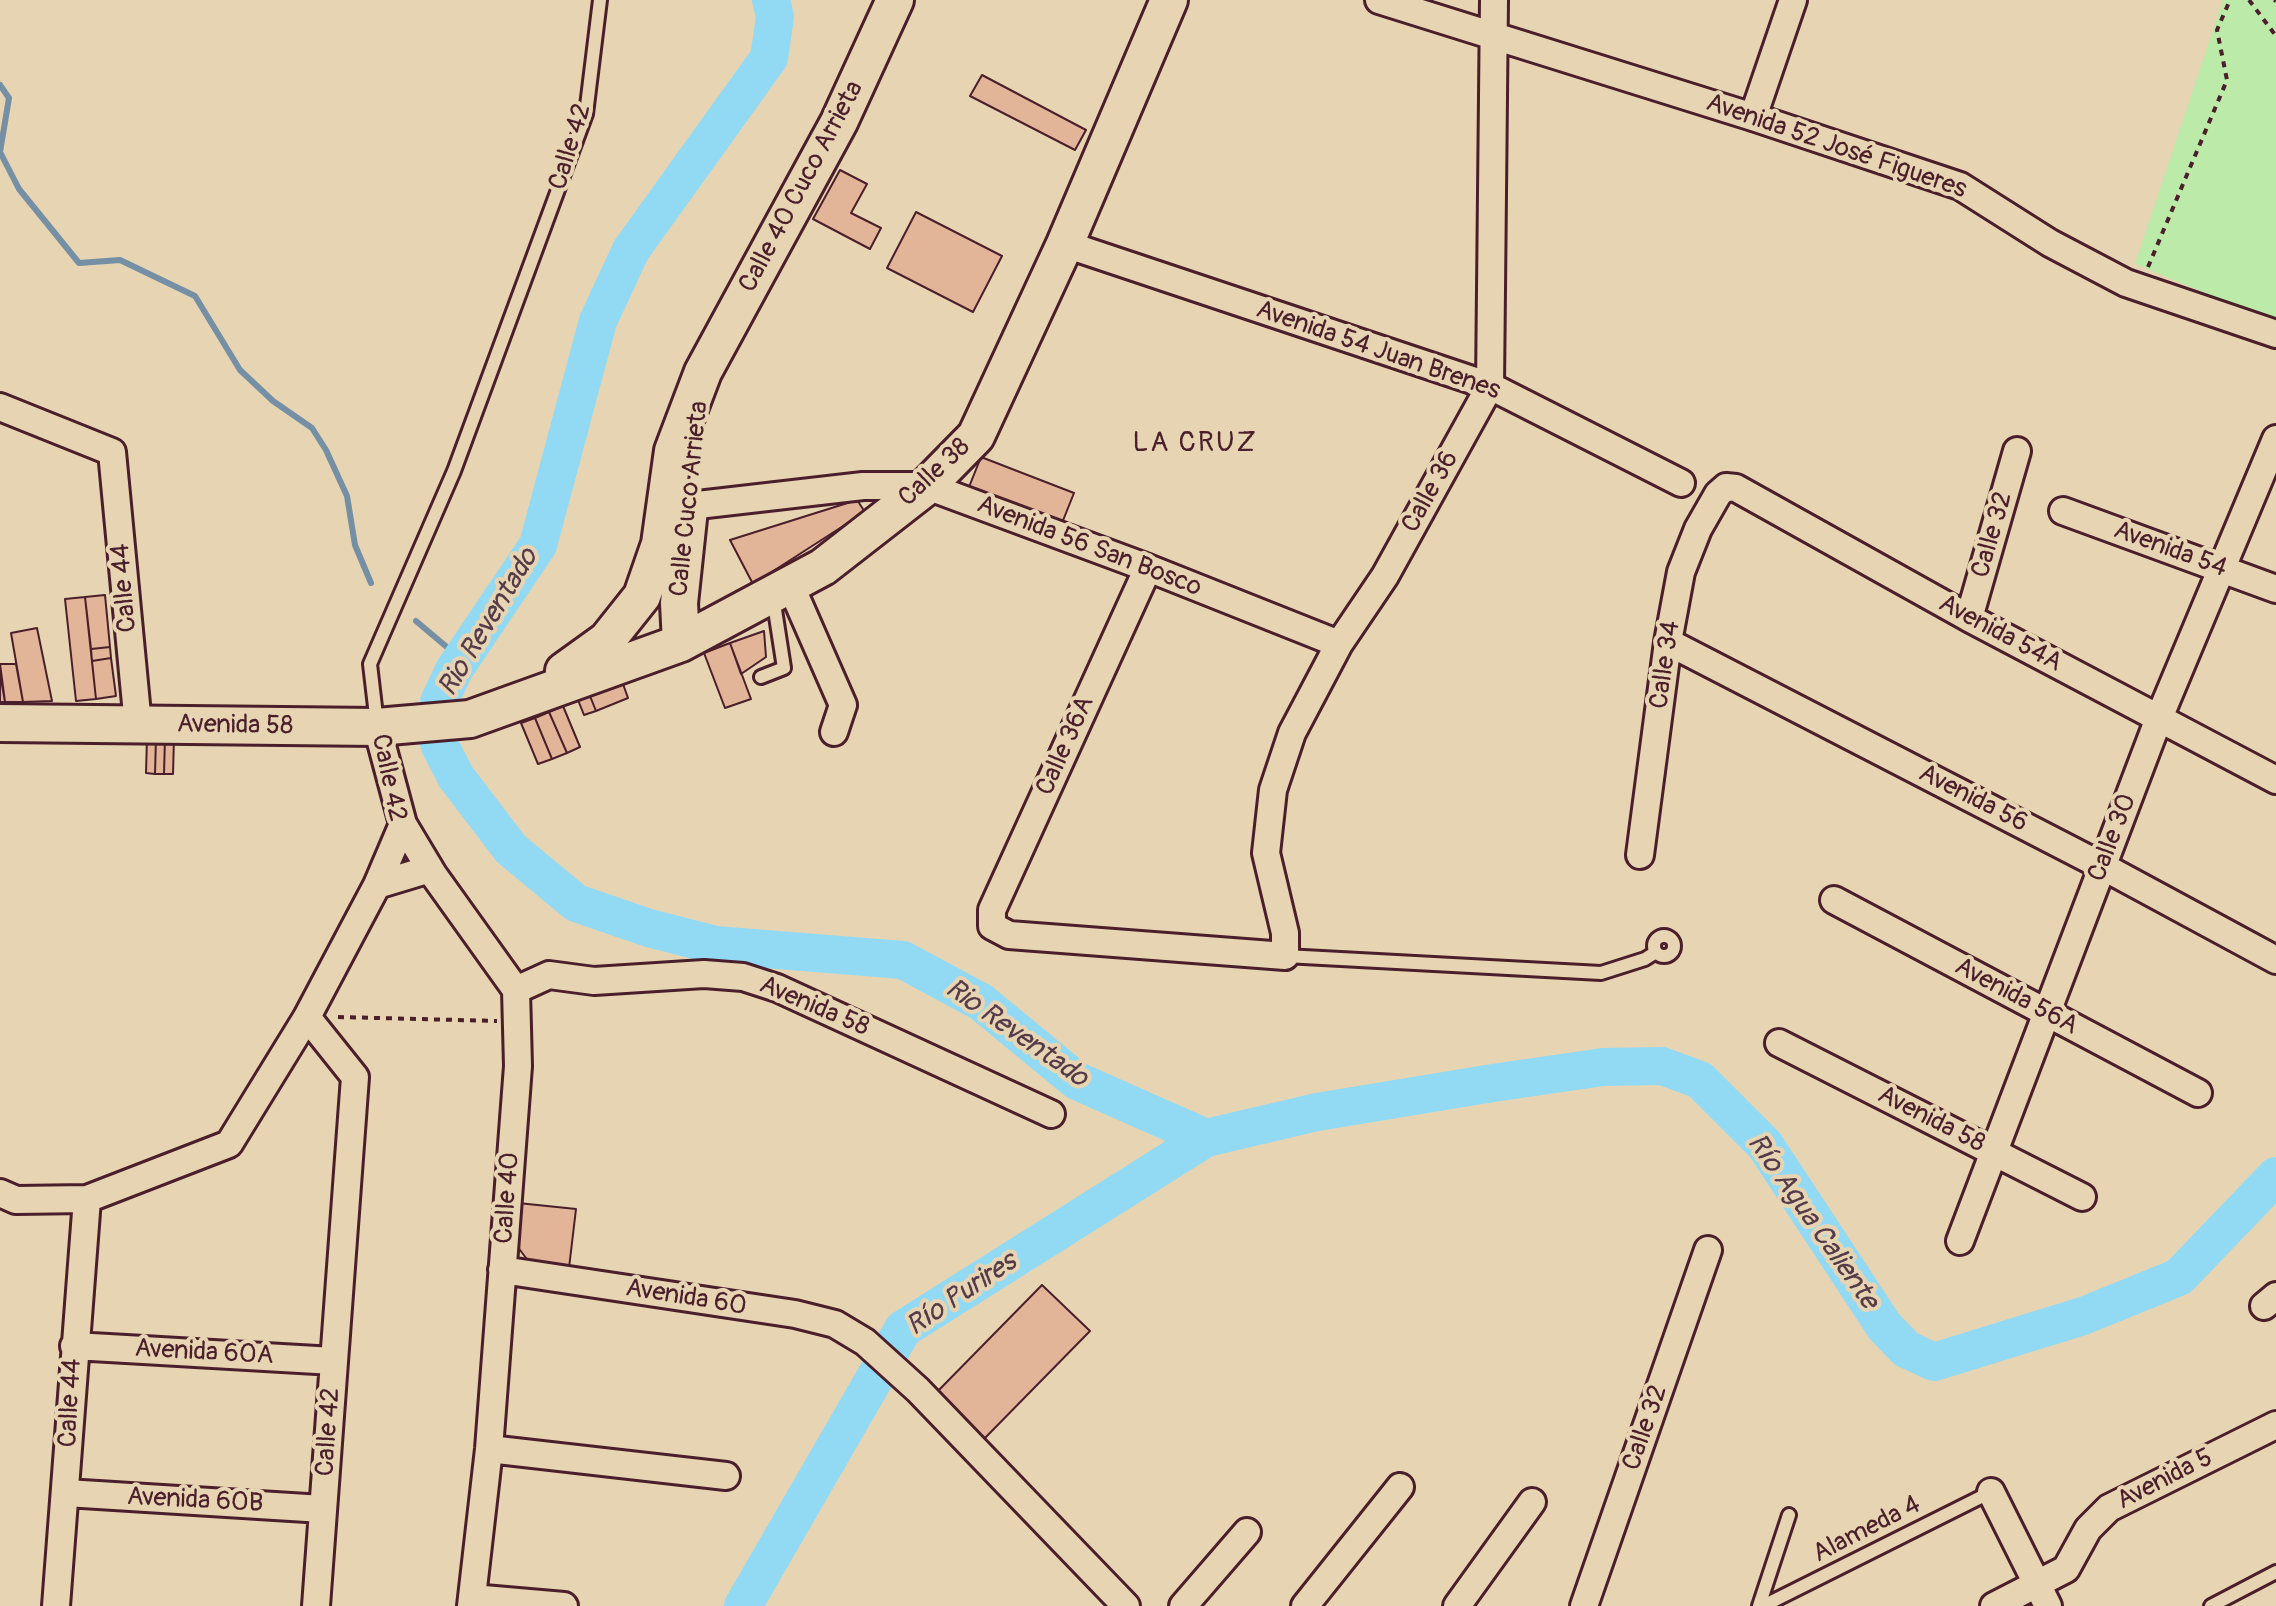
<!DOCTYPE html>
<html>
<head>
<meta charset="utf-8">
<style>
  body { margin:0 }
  canvas { display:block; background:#e7d4b2 }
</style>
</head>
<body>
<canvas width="2276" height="1606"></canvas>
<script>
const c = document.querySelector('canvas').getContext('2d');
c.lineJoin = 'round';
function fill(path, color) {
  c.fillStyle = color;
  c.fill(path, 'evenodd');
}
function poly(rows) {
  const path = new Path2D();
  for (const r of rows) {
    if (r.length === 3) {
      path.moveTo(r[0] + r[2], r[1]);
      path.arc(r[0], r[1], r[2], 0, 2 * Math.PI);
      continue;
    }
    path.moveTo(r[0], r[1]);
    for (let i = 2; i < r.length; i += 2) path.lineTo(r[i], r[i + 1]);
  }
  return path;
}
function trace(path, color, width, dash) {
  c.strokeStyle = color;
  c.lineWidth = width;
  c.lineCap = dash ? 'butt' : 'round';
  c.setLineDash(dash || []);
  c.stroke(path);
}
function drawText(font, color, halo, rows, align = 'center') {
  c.font = font + ' Pangolin,sans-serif';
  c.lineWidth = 8;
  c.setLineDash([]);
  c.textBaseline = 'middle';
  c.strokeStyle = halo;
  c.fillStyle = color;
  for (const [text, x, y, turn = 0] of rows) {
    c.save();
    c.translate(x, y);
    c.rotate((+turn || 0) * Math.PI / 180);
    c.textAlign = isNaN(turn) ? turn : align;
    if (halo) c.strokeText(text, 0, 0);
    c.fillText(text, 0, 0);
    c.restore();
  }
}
fill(poly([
  [2223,0,2276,0,2276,322,2135,264]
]), '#bbeaa9');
trace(poly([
  [0,85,9,98,0,152,19,189,79,263,120,260,195,296,240,370,273,401,312,428,326,450,347,496,355,545,371,583],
  [416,621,461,659]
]), '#758fa4', 6);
trace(poly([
  [771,0,775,17,769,58,631,250,598,321,538,545,454,670,439,702,439,744,456,777,511,849,576,903,649,928,715,945,903,960,981,1002,1077,1081,1206,1138],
  [743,1606,903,1329,1206,1138,1317,1112,1493,1083,1603,1067,1662,1066,1700,1080,1765,1145,1884,1326,1906,1349,1934,1362,2083,1316,2179,1277,2276,1176]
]), '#92daf4', 38);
const building = poly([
  [982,75,1086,130,1075,150,970,96,982,75],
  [840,170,867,184,851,213,881,228,870,249,813,219,840,170],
  [916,212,1002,256,973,312,887,268,916,212],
  [981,457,1074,493,1062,523,969,487,981,457],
  [857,500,865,512,753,584,730,540,857,500],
  [105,595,110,647,91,649,85,597,105,595],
  [85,597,96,699,76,701,65,599,85,597],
  [37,628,52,701,23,702,11,633,37,628],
  [764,631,766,657,741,674,730,643,764,631],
  [730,643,751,699,725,708,704,653,730,643],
  [110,647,111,658,92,661,91,649,110,647],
  [111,658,116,696,96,699,92,661,111,658],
  [0,664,16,664,23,702,5,702,0,664],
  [0,673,5,702,0,702,0,673],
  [623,684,628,698,596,711,590,696,623,684],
  [590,696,596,711,584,715,578,700,590,696],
  [563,706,580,747,567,753,549,712,563,706],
  [549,712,567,753,552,759,535,718,549,712],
  [535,718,552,759,538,764,521,723,535,718],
  [147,737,156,737,155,774,146,773,147,737],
  [156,737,165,737,164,774,155,774,156,737],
  [165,737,174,737,173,774,164,774,165,737],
  [518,1203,576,1209,569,1268,529,1262,514,1242,518,1203],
  [1042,1285,1090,1331,983,1440,935,1394,1042,1285]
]);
fill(building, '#e3b598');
trace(building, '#4a1f2b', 2);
const lane = poly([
  [761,677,784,668,773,597],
  [377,724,370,664,454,471,586,114,600,0],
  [1664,946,10],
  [1285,956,1601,973,1645,959,1656,952],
  [1759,1606,1789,1515],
  [1763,1606,1991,1492],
  [2211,1606,2276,1572]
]);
const street = poly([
  [1379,0,1753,117,1960,186,2050,243,2126,283,2276,334],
  [1753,117,1793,0],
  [1065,244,1490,386,1681,483],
  [0,407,112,452,138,725],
  [689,506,863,486,927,486,1148,568,1339,644],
  [2063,511,2276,589],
  [1148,568,992,910,992,926,1009,935,1285,956,1285,933,1266,853,1273,790,1292,733,1339,644,1385,576,1490,386,1494,0],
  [790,584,843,705,834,732],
  [1969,618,2017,451],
  [1668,642,2102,866,2276,960],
  [403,824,433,874,516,990,518,1066,489,1449,471,1606],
  [1640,855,1668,642,1681,572,1698,529,1718,494,1726,487,1736,488,1969,618,2276,780],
  [377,885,430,869],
  [1834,900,2198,1093],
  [516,990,549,975,594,981,704,974,743,977,777,988,1051,1114],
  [1779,1043,2082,1197],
  [0,1193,16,1200,87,1199,229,1144,307,1017],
  [1960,1241,2159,718,2276,439],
  [502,1270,795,1314,835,1324,865,1342,918,1390,1126,1606],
  [2264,1306,2276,1296],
  [74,1346,334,1361],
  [489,1449,726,1476],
  [1991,1492,2048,1606],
  [66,1493,323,1509],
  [472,1598,564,1606],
  [56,1606,87,1199],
  [316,1606,355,1077,307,1017,377,885,403,824,377,727],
  [1183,1606,1247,1532],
  [1305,1606,1400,1487],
  [1457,1606,1532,1502],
  [1584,1606,1708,1250],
  [1994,1606,2066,1569,2088,1529,2109,1508,2276,1425]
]);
const secondary = poly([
  [681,643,679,603,689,509],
  [564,671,607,640,642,596,660,544,673,451,703,372,839,122,895,0],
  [0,723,377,727,470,719,681,643,823,567,927,486,976,436,1065,244,1169,0]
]);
trace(lane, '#4a1f2b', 18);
trace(street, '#4a1f2b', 32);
trace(secondary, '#4a1f2b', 42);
trace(poly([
  [2249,0,2276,36],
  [2274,0,2276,1],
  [2148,267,2227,80,2217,30,2230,0],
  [338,1017,497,1021]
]), '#4a1f2b', 4, [6, 6]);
trace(lane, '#e7d4b2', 12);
trace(street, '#e7d4b2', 26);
trace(secondary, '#e7d4b2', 36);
drawText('26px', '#4a1f2b', '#e7d4b2', [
  ["Calle 42",571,147,-73],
  ["Avenida 52 José Figueres",1836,147,19],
  ["Calle 40 Cuco Arrieta",802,187,-62],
  ["Avenida 54 Juan Brenes",1378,351,19],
  ["Calle 38",935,473,-43],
  ["Calle 36",1431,492,-61],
  ["Calle Cuco Arrieta",690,499,-84],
  ["Calle 32",1993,535,-74],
  ["Avenida 56 San Bosco",1089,547,21],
  ["Avenida 54",2170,550,20],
  ["Calle 44",125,588,-95],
  ["Avenida 54A",2000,634,28],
  ["Calle 34",1666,665,-82],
  ["Avenida 58",235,726,1],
  ["Calle 36A",1066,746,-66],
  ["Calle 42",388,778,78],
  ["Avenida 56",1973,799,27],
  ["Calle 30",2113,838,-69],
  ["Avenida 56A",2016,997,28],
  ["Avenida 58",814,1007,23],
  ["Avenida 58",1931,1120,27],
  ["Calle 40",508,1198,-86],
  ["Avenida 60",686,1298,9],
  ["Avenida 60A",204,1353,3],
  ["Calle 44",71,1403,-87],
  ["Calle 32",1646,1428,-71],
  ["Calle 42",329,1432,-86],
  ["Avenida 5",2165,1480,-27],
  ["Avenida 60B",195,1501,3],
  ["Alameda 4",1867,1530,-27]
]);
c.letterSpacing = '2px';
drawText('28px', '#4a1f2b', '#e7d4b2', [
  ["LA CRUZ",1195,444]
]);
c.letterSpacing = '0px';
drawText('italic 28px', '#553b49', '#e7d4b2', [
  ["Rio Reventado",489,623,-59],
  ["Rio Reventado",1016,1034,35],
  ["Río Agua Caliente",1812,1222,55],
  ["Río Purires",962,1295,-34]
]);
</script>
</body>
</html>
